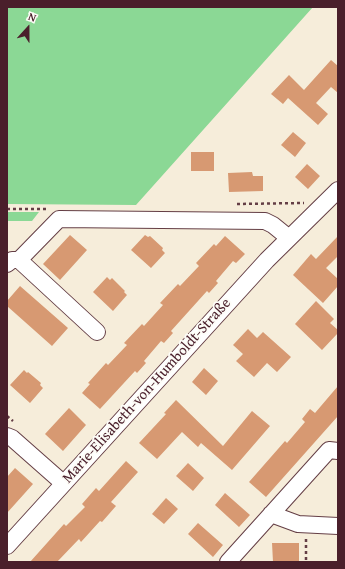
<!DOCTYPE html>
<html>
<head>
<meta charset="utf-8">
<style>
  body { margin:0 }
  #map { position:relative; width:345px; height:569px; overflow:hidden; background:#f6edda; font-family:"Gentium Book Plus",serif }
  canvas { display:block }
  .frame { position:absolute; inset:0; border:8px solid #4a1f2b; pointer-events:none }
  .north { position:absolute; left:8px; top:8px; width:40px; height:40px; -webkit-text-stroke:3px #fdfcf7; paint-order:stroke; rotate:21deg; font-size:11px; font-weight:700; line-height:16px; text-align:center; color:#4a1f2b }
  .north::after { content:''; display:block; margin:auto; width:14px; height:18px; background:#4a1f2b; clip-path:polygon(50% 0,100% 100%,50% 72%,0 100%) }
</style>
</head>
<body>
<div id="map">
<canvas width="345" height="569"></canvas>
<div class="frame"></div>
<div class="north">N</div>
</div>
<script>
const c = document.querySelector('canvas').getContext('2d');
c.lineJoin = 'round';
function fill(path, color) {
  c.fillStyle = color;
  c.fill(path, 'evenodd');
}
function poly(rows) {
  const path = new Path2D();
  for (const r of rows) {
    path.moveTo(r[0], r[1]);
    for (let i = 2; i < r.length; i += 2) path.lineTo(r[i], r[i + 1]);
  }
  return path;
}
function trace(path, color, width, dash) {
  c.strokeStyle = color;
  c.lineWidth = width;
  c.lineCap = dash ? 'butt' : 'round';
  c.setLineDash(dash || []);
  c.stroke(path);
}
function drawText(font, color, halo, rows, align = 'center') {
  c.font = font + ' "Gentium Book Plus",serif';
  c.lineWidth = 3.5;
  c.setLineDash([]);
  c.textBaseline = 'middle';
  c.strokeStyle = halo;
  c.fillStyle = color;
  for (const [text, x, y, turn = 0] of rows) {
    c.save();
    c.translate(x, y);
    c.rotate((+turn || 0) * Math.PI / 180);
    c.textAlign = isNaN(turn) ? turn : align;
    if (halo) c.strokeText(text, 0, 0);
    c.fillText(text, 0, 0);
    c.restore();
  }
}
fill(poly([
  [7,7,313,7,136,205,7,204],
  [7,212,39,212,32,221,7,221]
]), '#8bd895');
fill(poly([
  [331,60,338,66,338,93,331,87,316,103,328,114,318,125,288,98,283,104,271,94,289,75,304,90],
  [293,132,306,143,295,157,281,145],
  [191,152,214,152,214,171,191,171],
  [307,164,320,176,308,189,295,177],
  [252,172,253,176,263,176,263,191,229,192,228,173],
  [70,235,87,250,60,280,43,264],
  [145,235,148,237,150,236,163,248,162,250,165,253,151,268,131,250],
  [225,236,245,254,236,263,233,261,216,281,218,283,209,293,207,291,171,331,173,333,164,343,161,341,144,361,146,363,137,373,135,371,100,409,82,393,90,384,88,383,106,363,108,365,127,345,124,343,142,324,144,326,163,305,160,303,178,284,180,286,199,266,196,263,214,244,216,246],
  [338,236,338,256,326,268,338,279,338,286,323,303,293,275,311,254,316,259],
  [107,277,110,280,112,278,125,291,124,292,127,295,113,311,93,292],
  [20,286,68,328,52,346,7,306,7,301],
  [316,301,334,319,330,323,338,330,338,333,322,350,295,324],
  [248,329,257,338,263,332,291,357,277,372,267,363,254,377,236,361,243,354,233,345],
  [204,368,218,381,206,395,192,382],
  [24,370,27,373,28,372,41,383,40,385,43,388,30,403,10,385],
  [338,386,338,416,266,497,249,482,285,441,287,443,305,422,302,419,310,409,315,413],
  [176,400,223,446,252,411,270,426,232,470,201,443,198,447,182,432,157,459,139,443,166,414,164,413],
  [69,408,86,425,63,451,45,434],
  [126,461,138,472,111,502,116,506,102,522,100,521,81,542,79,539,57,562,30,562,64,524,66,526,85,507,82,504,96,488,99,491],
  [188,463,204,478,193,491,176,476],
  [15,468,33,484,7,513,7,477],
  [225,493,250,515,239,527,215,505],
  [166,498,178,509,164,524,152,514],
  [198,523,223,545,213,557,188,534],
  [272,543,299,543,299,562,273,562]
]), '#d79972');
const minor = poly([
  [19,260,97,332],
  [7,264,12,260,19,260,59,219,265,221,273,225,289,238],
  [7,436,12,438,63,483],
  [271,514,298,524,338,526],
  [7,546,267,260,338,190],
  [228,562,329,450,338,451]
]);
trace(minor, '#643e45', 18);
trace(poly([
  [237,204,304,203],
  [7,209,46,209],
  [7,416,13,421],
  [306,539,306,562]
]), '#643e45', 2.5, [3, 3]);
trace(minor, '#fff', 16);
drawText('15px', '#4a1f2b', '#fdfcf7', [
  ["Marie-Elisabeth-von-Humboldt-Straße",147,391,-48]
]);
</script>
</body>
</html>
